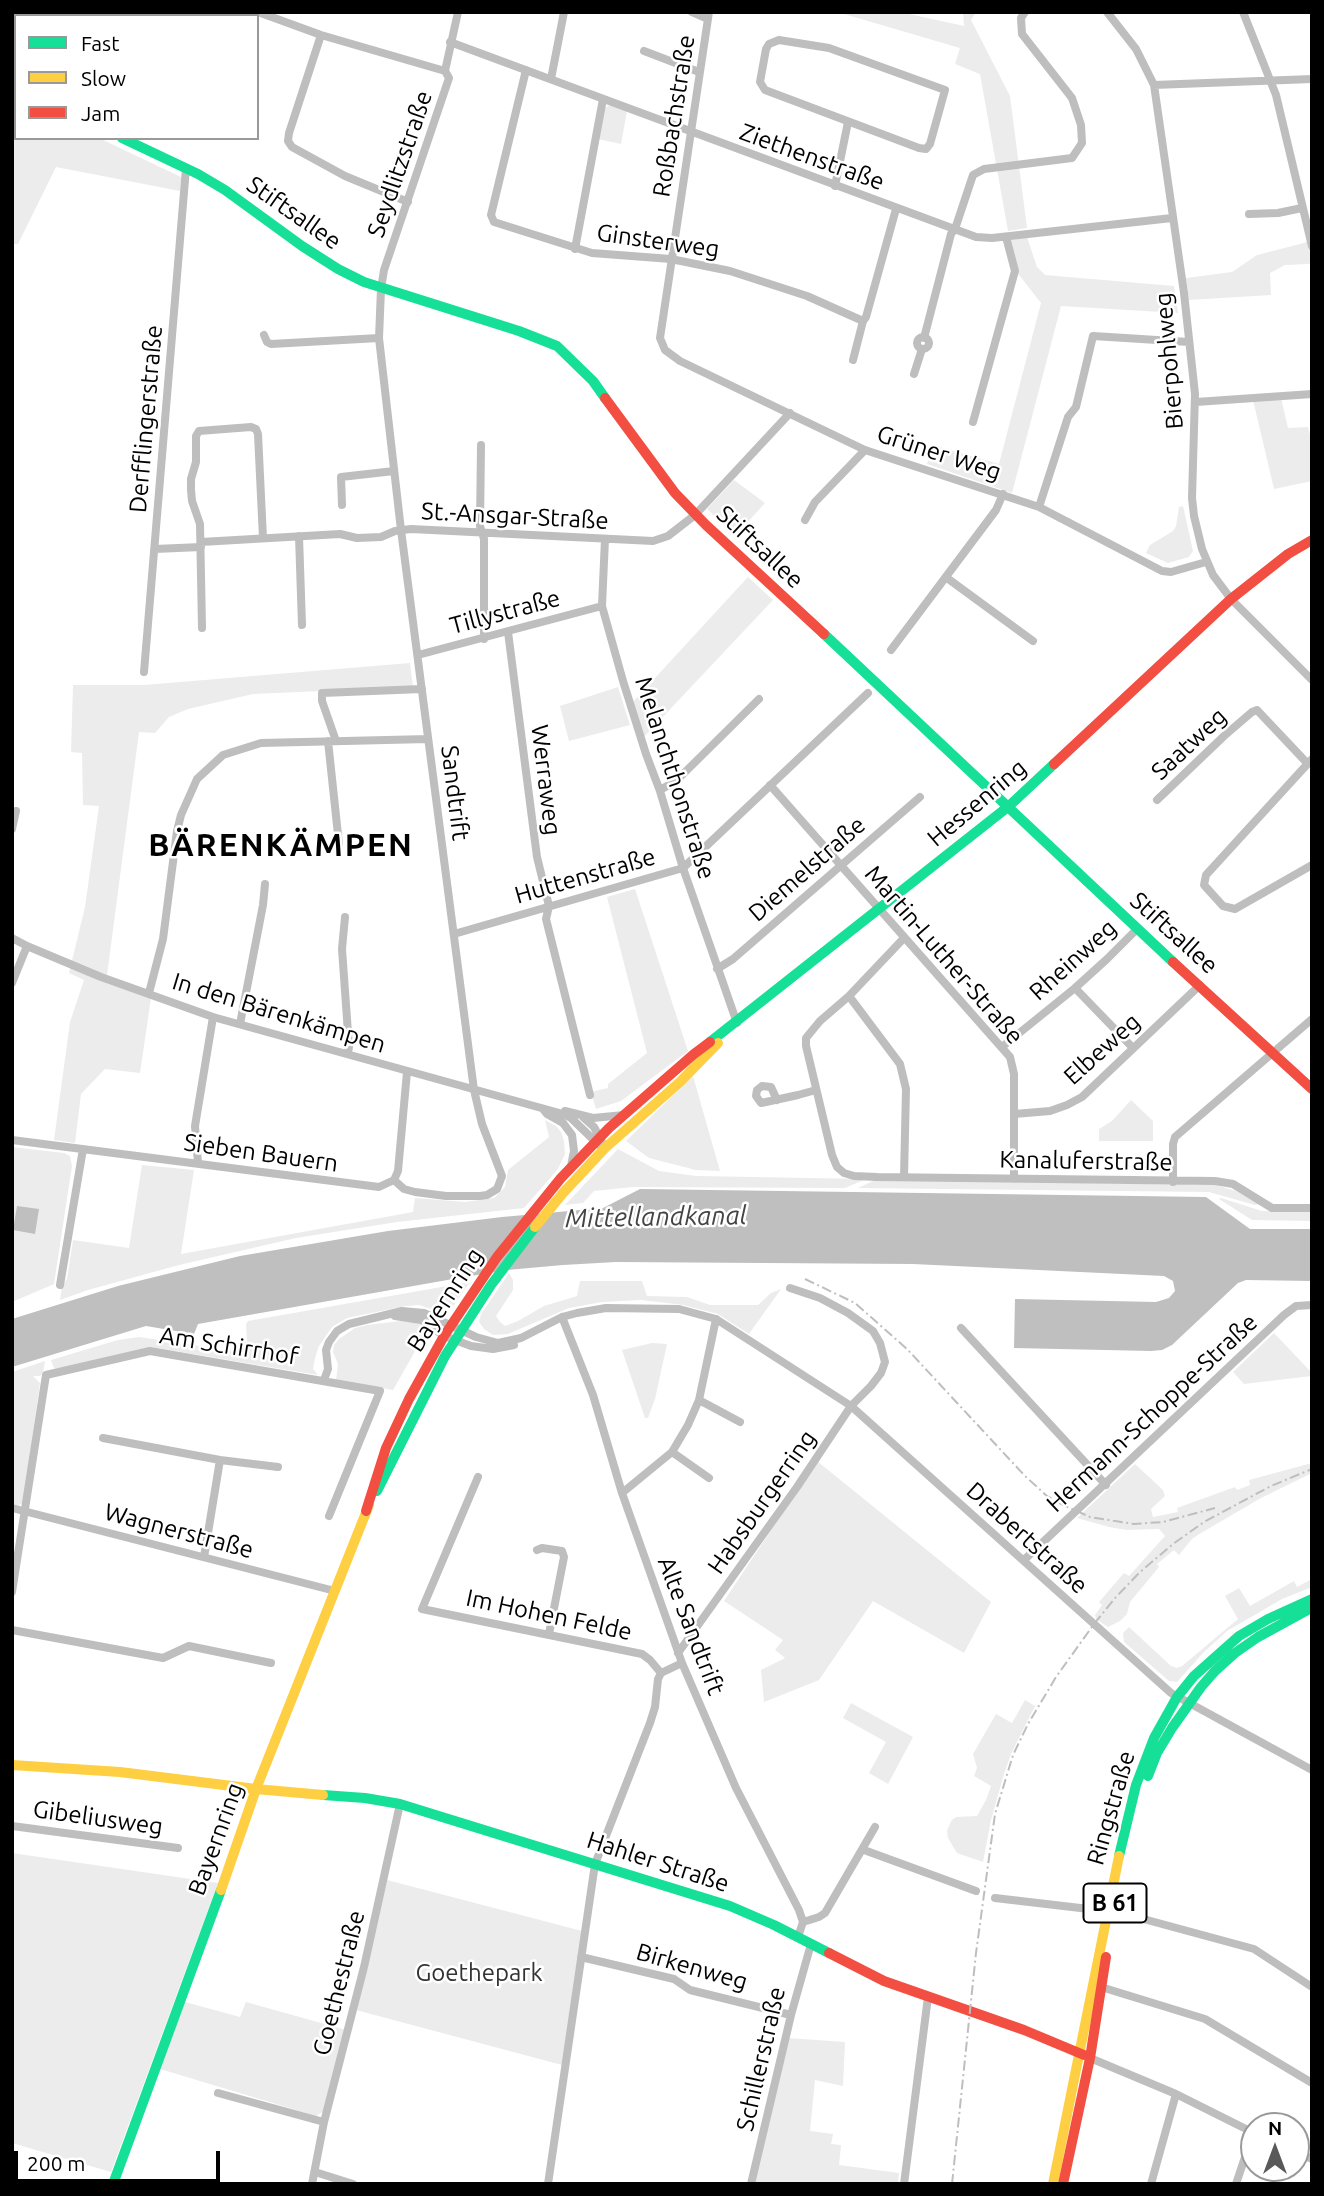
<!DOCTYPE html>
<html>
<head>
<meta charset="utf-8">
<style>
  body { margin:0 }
  #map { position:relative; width:1324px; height:2196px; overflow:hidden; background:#fff; font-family:Ubuntu,sans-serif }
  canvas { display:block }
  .frame { position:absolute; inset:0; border:14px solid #000; pointer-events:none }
  .legend { position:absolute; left:14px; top:14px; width:245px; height:126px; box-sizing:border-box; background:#fff; border:2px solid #999; margin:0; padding:9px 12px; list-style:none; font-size:21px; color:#000 }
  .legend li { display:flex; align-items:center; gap:14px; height:35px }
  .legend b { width:35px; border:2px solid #999 }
  .north { position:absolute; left:1240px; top:2112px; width:70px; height:70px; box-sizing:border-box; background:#fff; border:2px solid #999; border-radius:50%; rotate:0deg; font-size:19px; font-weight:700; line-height:28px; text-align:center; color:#000 }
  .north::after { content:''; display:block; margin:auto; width:24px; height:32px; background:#595959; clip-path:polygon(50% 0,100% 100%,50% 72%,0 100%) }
  .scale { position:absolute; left:14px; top:2151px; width:206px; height:32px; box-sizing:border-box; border:4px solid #000; border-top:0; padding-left:9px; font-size:21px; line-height:24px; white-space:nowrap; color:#000; -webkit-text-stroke:5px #fff; paint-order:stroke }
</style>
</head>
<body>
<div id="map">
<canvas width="1324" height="2196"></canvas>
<div class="frame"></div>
<ul class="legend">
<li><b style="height:9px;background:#16e098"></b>Fast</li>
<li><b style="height:9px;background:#ffcf43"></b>Slow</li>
<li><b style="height:9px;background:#f24e42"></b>Jam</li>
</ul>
<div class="north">N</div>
<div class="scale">200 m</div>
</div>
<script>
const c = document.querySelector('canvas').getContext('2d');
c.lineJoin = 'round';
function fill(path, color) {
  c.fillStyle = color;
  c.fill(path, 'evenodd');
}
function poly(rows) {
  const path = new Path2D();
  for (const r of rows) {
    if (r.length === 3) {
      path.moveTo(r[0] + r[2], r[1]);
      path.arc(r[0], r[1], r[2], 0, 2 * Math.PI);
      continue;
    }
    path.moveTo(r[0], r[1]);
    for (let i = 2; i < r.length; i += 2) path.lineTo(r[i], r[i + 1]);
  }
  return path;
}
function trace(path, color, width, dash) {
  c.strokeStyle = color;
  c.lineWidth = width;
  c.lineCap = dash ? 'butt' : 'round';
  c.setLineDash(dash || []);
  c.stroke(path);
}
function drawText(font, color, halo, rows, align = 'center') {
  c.font = font + ' Ubuntu,sans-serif';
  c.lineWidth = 5;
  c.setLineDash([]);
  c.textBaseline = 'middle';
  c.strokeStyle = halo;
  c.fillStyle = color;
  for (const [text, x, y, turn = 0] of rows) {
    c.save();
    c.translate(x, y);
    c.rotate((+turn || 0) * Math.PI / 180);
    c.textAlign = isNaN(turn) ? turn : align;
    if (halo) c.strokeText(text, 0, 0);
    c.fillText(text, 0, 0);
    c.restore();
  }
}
fill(poly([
  [837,12,900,12,964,26,963,12,976,12,971,20,1010,96,1027,228,1008,231,980,74,955,64,960,48],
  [12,99,16,100,16,138,99,138,181,177,180,191,56,167,18,244,12,244],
  [611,105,627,111,621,144,598,139,604,108],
  [1027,237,1037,267,1045,275,1174,286,1178,313,1061,306,1012,493,927,464,932,445,999,464,1041,303,1019,275,1010,240],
  [1312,238,1312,260,1309,264,1285,265,1270,273,1271,295,1189,300,1186,278,1232,272,1257,255,1304,243],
  [1281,398,1288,428,1308,427,1312,442,1312,481,1274,489,1253,400],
  [734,480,765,503,735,536,707,509],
  [1183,506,1193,551,1189,557,1168,563,1146,553,1150,545,1173,531,1176,526,1179,507],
  [748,577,773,600,643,738,631,704],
  [410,663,413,687,253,694,188,709,169,717,155,733,139,732,106,983,151,998,140,1073,105,1069,81,1094,75,1143,54,1140,70,1022,84,980,69,973,85,907,99,806,83,805,82,753,71,752,73,685,144,685],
  [618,687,630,725,569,741,560,706],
  [635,889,688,1051,621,1101,596,1109,591,1092,608,1088,608,1084,647,1053,607,897],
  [693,1076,720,1171,696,1170,649,1158,626,1141],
  [1131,1100,1153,1121,1153,1141,1099,1141,1099,1129,1112,1121],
  [545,1120,556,1126,561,1132,564,1141,565,1154,558,1169,524,1208,397,1222,296,1238,179,1265,88,1290,60,1300,62,1286,67,1279,73,1240,129,1248,142,1165,194,1170,181,1254,413,1212,415,1198,465,1202,494,1198,505,1187,508,1170,549,1137],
  [12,1147,64,1153,70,1156,72,1166,54,1284,12,1302],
  [618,1149,659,1171,696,1176,866,1179,845,1188,633,1187,594,1191,583,1203,565,1205],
  [875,1180,1216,1185,1236,1191,1260,1204,1255,1205,1209,1192,858,1188],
  [1221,1198,1262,1211,1312,1212,1312,1221,1252,1220,1219,1199],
  [509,1273,513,1280,513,1290,496,1316,500,1322,505,1326,518,1321,544,1306,577,1296,580,1281,642,1281,647,1296,687,1297,710,1305,758,1305,771,1293,781,1289,749,1334,718,1314,683,1305,641,1300,602,1302,569,1308,508,1334,493,1335,484,1329,479,1322,481,1314],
  [470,1282,454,1305,447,1309,437,1311,419,1305,406,1306,347,1318,332,1327,319,1346,315,1358,313,1369,318,1375,151,1347,57,1369,54,1368,51,1360,118,1340,139,1337,234,1351,232,1345,234,1343,247,1342,246,1324,248,1321],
  [401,1321,417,1323,426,1328,426,1332,393,1390,336,1380,338,1364,333,1352,334,1345,339,1339,355,1328,367,1325],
  [1274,1333,1312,1373,1312,1376,1244,1384,1233,1372],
  [652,1343,667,1344,655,1399,648,1418,645,1418,622,1350],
  [45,1361,43,1373,40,1376,33,1376,40,1383,23,1503,17,1506,12,1504,12,1372],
  [817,1461,991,1602,964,1653,873,1601,819,1680,764,1702,761,1670,785,1658,775,1650,783,1640,724,1601],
  [1312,1463,1312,1473,1261,1498,1201,1533,1192,1539,1179,1555,1174,1550,1157,1564,1159,1567,1130,1602,1127,1614,1120,1621,1108,1627,1096,1619,1095,1615,1102,1605,1099,1602,1124,1573,1129,1576,1165,1536,1159,1529,1127,1530,1109,1527,1077,1518,1135,1464,1163,1490,1165,1496,1151,1509,1153,1517,1178,1512,1177,1508,1235,1487,1237,1490,1250,1485,1249,1480],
  [1312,1579,1312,1587,1282,1599,1227,1631,1203,1653,1177,1682,1169,1681,1124,1642,1123,1633,1129,1627,1171,1666,1177,1668,1182,1666,1238,1619,1225,1596,1239,1588,1250,1606,1294,1581,1297,1587],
  [1025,1700,1035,1706,1011,1754,1004,1774,991,1820,983,1862,957,1853,948,1838,947,1831,951,1821,956,1817,977,1816,986,1800,991,1786,974,1776,977,1768,973,1754,996,1714,1012,1723],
  [851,1703,913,1737,888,1784,869,1773,886,1742,843,1718],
  [12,1853,218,1883,111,2172,12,2143],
  [387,1880,586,1932,562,2065,356,2010],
  [185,2002,240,2017,246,2002,346,2030,323,2112,316,2116,160,2069],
  [788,2038,845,2042,843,2086,815,2080,810,2131,833,2134,831,2144,841,2145,839,2165,899,2173,898,2184,753,2184]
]), '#ececec');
fill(poly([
  [640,1189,1206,1197,1250,1229,1312,1229,1312,1281,1246,1280,1238,1283,1172,1345,1162,1350,1151,1351,1014,1348,1015,1299,1156,1302,1169,1298,1175,1291,1173,1281,1164,1276,913,1264,616,1262,563,1265,507,1270,453,1279,198,1324,194,1334,146,1326,12,1367,12,1319,118,1286,240,1256,388,1231,502,1217,603,1208],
  [17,1206,39,1209,35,1234,13,1230]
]), '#bfbfbf');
trace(poly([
  [258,12,321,35,445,71],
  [692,12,708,19],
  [709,12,660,338,665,350,680,361,865,450,1039,507,1162,571,1171,572,1206,562],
  [1107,12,1136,49,1154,85,1184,293,1195,394,1192,498,1194,516,1202,549,1213,575,1231,599,1312,680],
  [1243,12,1276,95,1312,246],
  [184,16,185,12],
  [321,35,289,133,288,141,292,147,345,176,408,202],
  [779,40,829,48,945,90,930,144,926,149,919,148,765,90,760,82,766,49,769,44,779,40],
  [450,42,976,237,992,238,1172,218],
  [644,51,699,72],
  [526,70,491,215,494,222,592,253,671,259,730,271,807,296,863,321],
  [551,79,564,12],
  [1154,85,1312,79],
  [835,186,848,122],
  [1249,214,1278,213,1302,208],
  [575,249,603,99],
  [264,335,267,342,271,344,379,338],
  [923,343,6],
  [924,338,951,234,955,229,973,175,984,169,1072,158,1082,143,1081,125,1072,98,1022,34,1021,18,1025,12],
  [853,360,863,321,866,317,896,209],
  [914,374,922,349],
  [1196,402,1312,394],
  [973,422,1015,271,1006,237],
  [481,445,480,526,484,539,484,639],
  [342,505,341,477,394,471],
  [1039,507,1068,417,1076,407,1093,336,1189,342],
  [805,520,815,502,865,450],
  [299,536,302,625],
  [605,539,602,606,623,681,646,754,660,791,683,868,737,1023],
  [201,542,340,534,357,538,381,537,395,531,411,529,653,541,668,536,695,515,790,413],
  [155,549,201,547],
  [947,578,1033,641],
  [202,628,200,524,192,501,191,490,191,479,196,462,196,436,199,431,251,427,256,429,258,434,263,538],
  [508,632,537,857,549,906,546,919,590,1095],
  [891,650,996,510,1003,494],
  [418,655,602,606],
  [144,672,186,168],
  [328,741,339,844],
  [336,741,322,701,322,693,422,689],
  [1312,759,1206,875,1204,885,1223,906,1235,909,1312,865],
  [770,785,1010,1057,1014,1074,1014,1179],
  [660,790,676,781,759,699],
  [1157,800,1224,736,1252,712,1257,710,1307,763],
  [12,829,16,811],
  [345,917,342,949,349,1047,348,1053],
  [454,934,683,868,868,693],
  [12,938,27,946,101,977,213,1017,563,1114,571,1118,599,1145],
  [904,938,849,996,820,1021,806,1038,806,1046,832,1155,837,1167,844,1173,854,1176,877,1177,1215,1181,1233,1184,1272,1208,1312,1208],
  [717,969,733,959,920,797],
  [12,983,27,946],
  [1075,988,1133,1048],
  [149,993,163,939,177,831,181,815,197,779,223,755,261,743,428,739],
  [849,996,900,1064,906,1089,904,1177],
  [240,1024,263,905,265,884],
  [1002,1047,1075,988,1107,959,1137,929],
  [777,1100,771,1087,762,1086,757,1090,756,1096,761,1103,766,1102,798,1095,816,1090],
  [543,1109,547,1114,563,1123,572,1135,574,1151,571,1166],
  [565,1111,593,1118,624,1115],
  [1014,1114,1050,1111,1067,1105,1082,1097,1200,985],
  [583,1117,594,1127,602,1142],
  [12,1140,379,1187,394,1180,398,1171,407,1072],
  [198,1163,195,1126,213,1017],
  [394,1180,404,1189,415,1192,446,1196,480,1196,487,1195,497,1189,502,1176,482,1124,474,1090,401,530,379,338,381,289,384,270,449,78,445,71,458,12],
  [1173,1182,1173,1144,1175,1137,1312,1019],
  [60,1285,83,1149],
  [395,1316,421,1320,444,1336,471,1346,493,1349,514,1345],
  [562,1317,593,1395,622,1493,682,1663,736,1788,799,1910,803,1922,798,1937],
  [961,1328,1106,1485],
  [324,1380,328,1369,326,1350,329,1342,337,1331,349,1324,402,1311,424,1313,476,1337,498,1343,521,1338,562,1317,577,1313,606,1308,679,1309,716,1319,851,1406,1171,1693,1312,1770],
  [699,1400,740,1422],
  [103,1438,220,1460],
  [672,1452,709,1478],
  [478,1477,422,1609,642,1654,650,1660,661,1673],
  [622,1493,672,1452,688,1425,699,1400,716,1319],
  [12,1508,335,1591],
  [537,1550,542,1548,562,1551,564,1557,549,1634],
  [204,1557,220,1460,278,1467],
  [1024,1560,1284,1315,1296,1306,1312,1305],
  [12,1592,46,1375,150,1351,380,1391,329,1516],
  [12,1630,163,1658,189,1646,271,1663],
  [678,1653,797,1487,851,1406,871,1386,881,1373,885,1362,880,1343,873,1331,848,1313,820,1298,790,1288],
  [12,1826,178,1848],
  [864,1850,976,1891],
  [995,1898,1106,1911],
  [1114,1911,1254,1949,1312,1987],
  [803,1922,819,1917,825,1913,875,1827],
  [581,1957,674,1979,690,1990,791,2015],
  [1101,1987,1205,2019,1312,2083],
  [1090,2058,1176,2094,1254,2133],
  [218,2093,324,2122],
  [1296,2152,1312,2159],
  [315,2172,353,2184],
  [312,2184,324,2122,364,1967,400,1804],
  [548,2184,595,1864,650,1723,655,1707,658,1679,661,1673,682,1663],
  [751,2184,791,2015,811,1944],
  [904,2184,928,1997],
  [1151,2184,1176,2094],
  [1236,2184,1253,2133]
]), '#bebebe', 8);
trace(poly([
  [122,138,198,174,225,190,302,246,338,269,364,282,519,331,557,346,593,381,605,398],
  [824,634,1173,962],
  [710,1042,1009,806,1054,764],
  [377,1491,445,1356,491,1285,535,1227],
  [1148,1776,1157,1753,1172,1728,1201,1687,1215,1671,1235,1653,1258,1637,1311,1608],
  [323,1795,365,1798,400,1804,730,1906,774,1925,829,1953],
  [1119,1856,1136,1785,1154,1738,1177,1697,1194,1676,1239,1636,1268,1619,1312,1599],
  [113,2184,221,1890]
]), '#16e098', 10);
trace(poly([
  [12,90,16,91],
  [535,1227,563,1193,605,1148,680,1082,718,1043],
  [12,1765,120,1772,256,1789,323,1795],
  [221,1890,256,1789,369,1505],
  [1053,2184,1119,1856]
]), '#ffcf43', 10);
trace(poly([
  [605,398,675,493,706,525,824,634],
  [1054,764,1231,599,1288,554,1312,540],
  [1173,962,1312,1089],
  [366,1511,386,1448,409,1399,444,1336,497,1257,561,1178,609,1128,694,1054,710,1042],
  [829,1953,884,1981,1024,2030,1084,2055],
  [1063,2184,1090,2058,1106,1957]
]), '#f24e42', 10);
trace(poly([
  [805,1279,855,1303,907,1349,1025,1476,1047,1496,1061,1504,1090,1517,1134,1524,1163,1522,1215,1508],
  [952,2184,976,1953,995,1814,1013,1755,1028,1724,1056,1677,1094,1624,1116,1597,1139,1573,1173,1544,1204,1522,1271,1486,1312,1469]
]), '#bebebe', 2, [10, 3.5, 2, 3.5]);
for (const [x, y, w] of [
  [1115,1903,63]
]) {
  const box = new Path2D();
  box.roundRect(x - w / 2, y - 19.5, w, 39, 5);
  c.fillStyle = '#fff';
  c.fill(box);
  trace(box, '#000', 2);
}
drawText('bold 23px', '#000', null, [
  ["B 61",1115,1903]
]);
drawText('24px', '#000', '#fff', [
  ["Roßbachstraße",674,116,-81],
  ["Ziethenstraße",812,157,20],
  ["Seydlitzstraße",400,164,-71],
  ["Stiftsallee",294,213,35],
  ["Ginsterweg",658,241,8],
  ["Bierpohlweg",1169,361,-95],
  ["Derfflingerstraße",146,419,-85],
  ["Grüner Weg",939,453,18],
  ["St.-Ansgar-Straße",515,516,3],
  ["Stiftsallee",760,547,43],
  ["Tillystraße",505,612,-15],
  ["Saatweg",1189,744,-43],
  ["Melanchthonstraße",675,778,72],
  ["Werraweg",546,780,83],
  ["Sandtrift",455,793,83],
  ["Hessenring",977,803,-40],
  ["Diemelstraße",807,869,-41],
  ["Huttenstraße",585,876,-16],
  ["Stiftsallee",1174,933,42],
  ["Martin-Luther-Straße",944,955,49],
  ["Rheinweg",1073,960,-42],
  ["In den Bärenkämpen",279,1013,17],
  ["Elbeweg",1102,1049,-42],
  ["Sieben Bauern",261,1153,8],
  ["Kanaluferstraße",1086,1161,1],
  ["Bayernring",445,1300,-57],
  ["Am Schirrhof",229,1346,9],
  ["Hermann-Schoppe-Straße",1152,1413,-43],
  ["Habsburgerring",762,1502,-55],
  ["Wagnerstraße",179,1531,15],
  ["Drabertstraße",1027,1538,42],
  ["Im Hohen Felde",549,1615,12],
  ["Alte Sandtrift",691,1626,69],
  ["Ringstraße",1111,1808,-74],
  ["Gibeliusweg",98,1818,8],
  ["Bayernring",216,1839,-70],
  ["Hahler Straße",658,1862,18],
  ["Birkenweg",692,1967,16],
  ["Goethestraße",339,1983,-76],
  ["Schillerstraße",761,2059,-77]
]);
drawText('24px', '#333', '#fff', [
  ["Goethepark",479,1973]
]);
drawText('italic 26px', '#444', '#fff', [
  ["Mittellandkanal",656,1217,-1]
]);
c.letterSpacing = '2px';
drawText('bold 32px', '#000', '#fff', [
  ["BÄRENKÄMPEN",281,845]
]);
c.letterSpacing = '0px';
</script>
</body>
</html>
